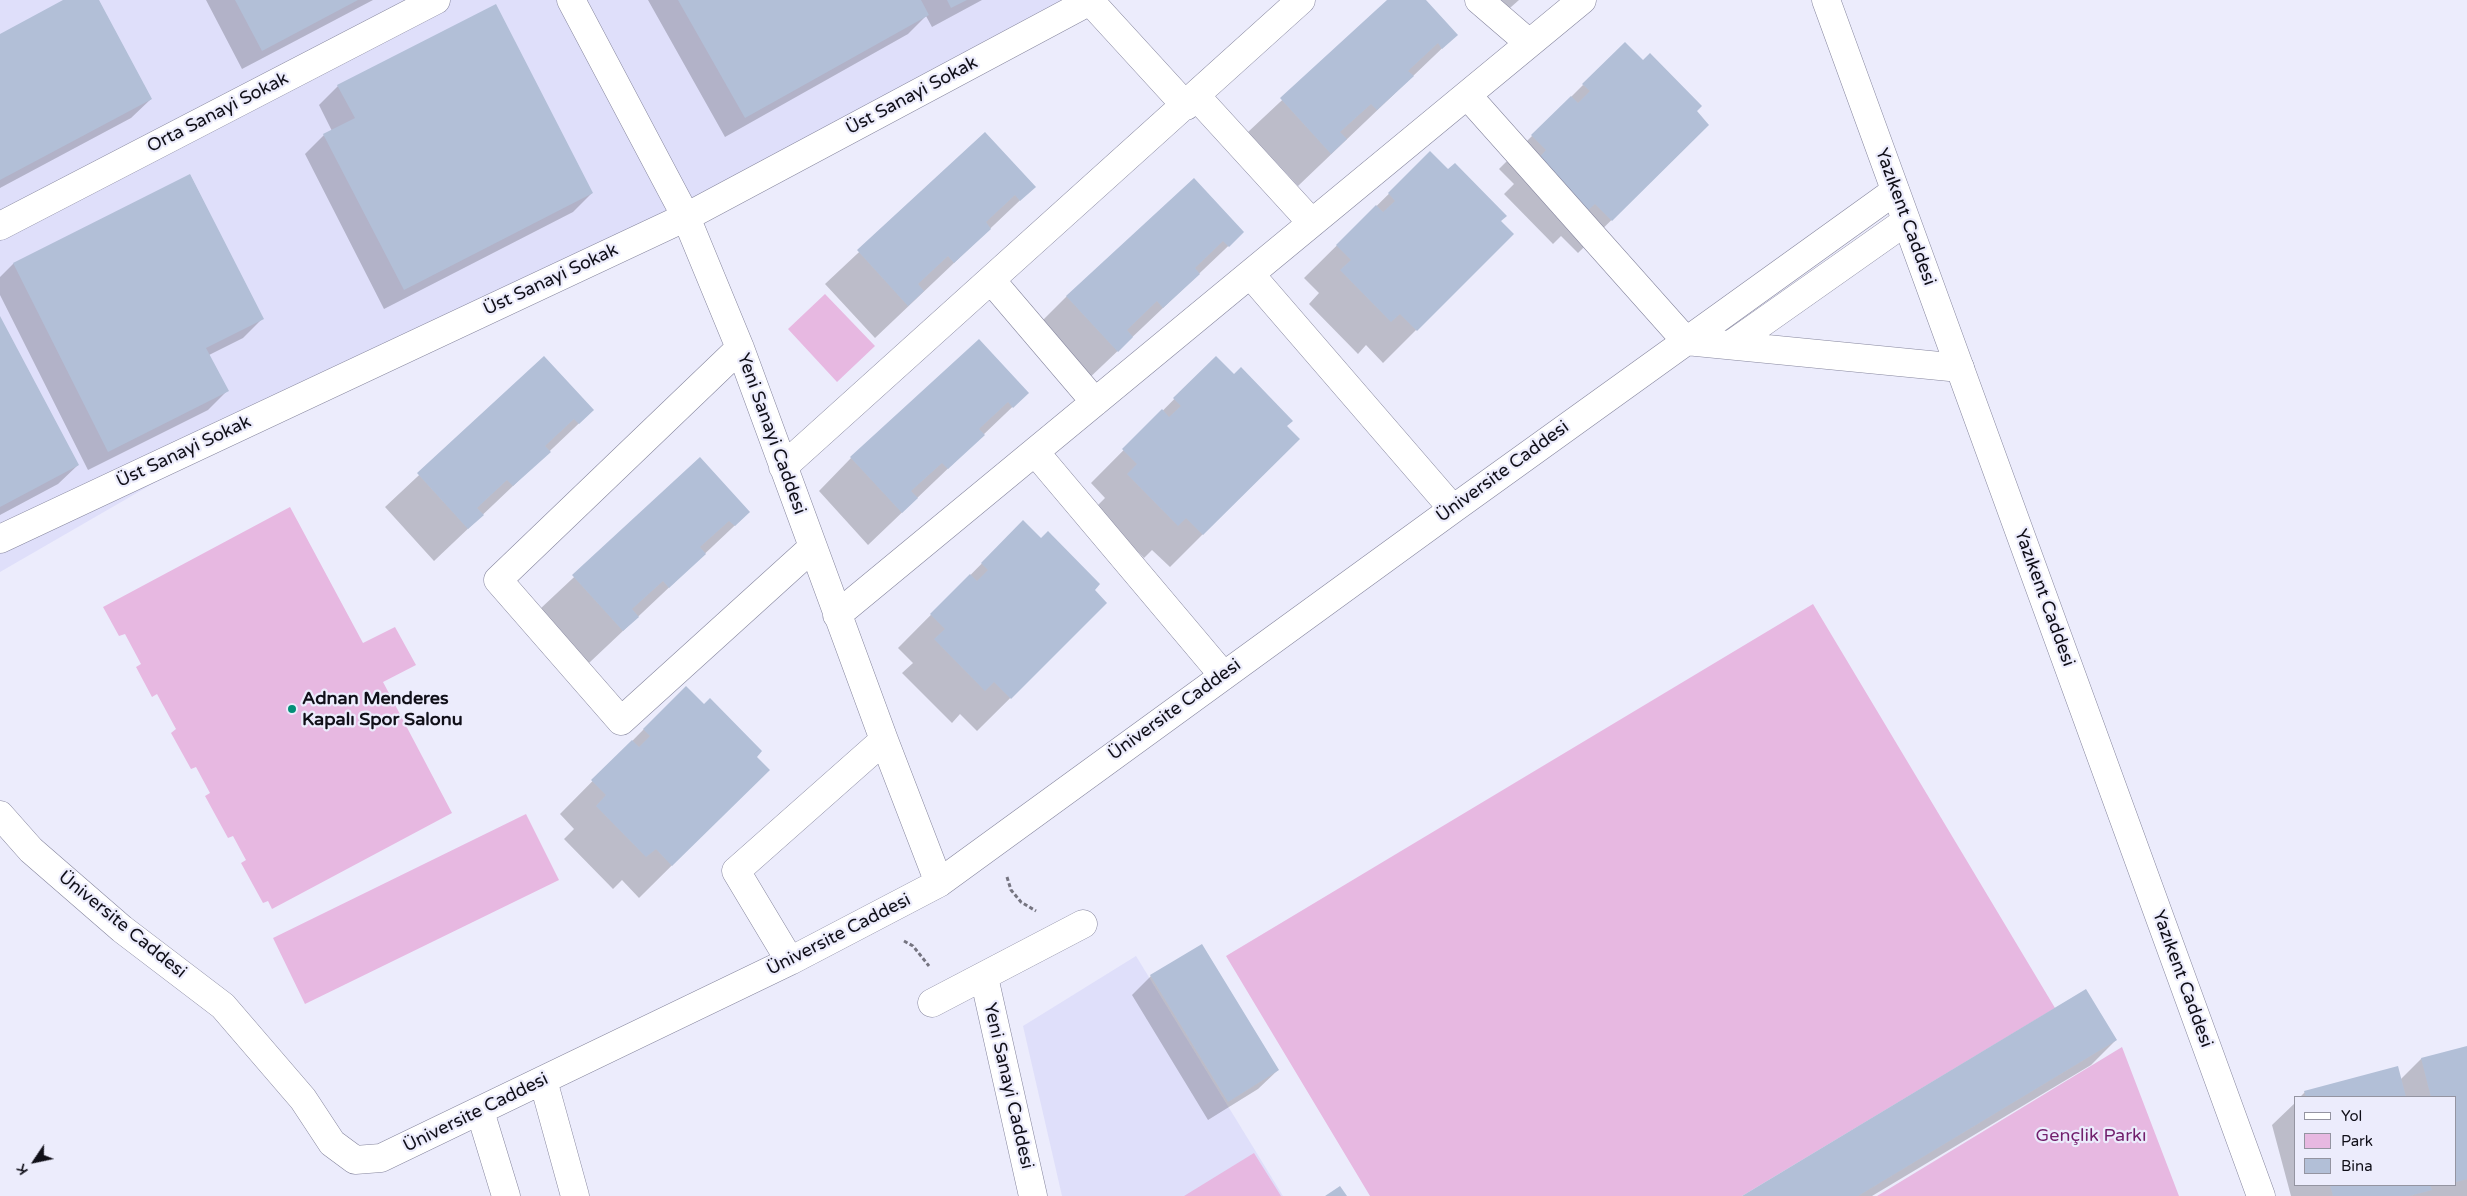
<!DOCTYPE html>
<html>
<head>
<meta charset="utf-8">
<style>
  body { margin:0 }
  #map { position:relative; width:2467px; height:1196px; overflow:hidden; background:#ececfc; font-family:"Varela Round",sans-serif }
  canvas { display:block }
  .legend { position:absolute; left:2294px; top:1096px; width:162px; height:90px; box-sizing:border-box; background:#ececfc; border:1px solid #9494a1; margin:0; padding:6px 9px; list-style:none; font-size:15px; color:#100f18 }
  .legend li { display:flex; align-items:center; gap:10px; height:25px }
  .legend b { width:25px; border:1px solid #9494a1 }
  .north { position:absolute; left:10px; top:1136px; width:50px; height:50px; -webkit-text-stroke:4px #ececfc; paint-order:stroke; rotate:236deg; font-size:14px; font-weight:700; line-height:20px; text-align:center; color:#100f18 }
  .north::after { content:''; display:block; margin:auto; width:18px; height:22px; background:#100f18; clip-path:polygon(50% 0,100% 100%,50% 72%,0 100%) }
</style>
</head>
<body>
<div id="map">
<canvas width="2467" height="1196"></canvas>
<ul class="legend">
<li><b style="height:6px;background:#fff"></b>Yol</li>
<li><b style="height:14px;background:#e7b8e1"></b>Park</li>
<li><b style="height:14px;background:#b2bfd7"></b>Bina</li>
</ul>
<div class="north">K</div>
</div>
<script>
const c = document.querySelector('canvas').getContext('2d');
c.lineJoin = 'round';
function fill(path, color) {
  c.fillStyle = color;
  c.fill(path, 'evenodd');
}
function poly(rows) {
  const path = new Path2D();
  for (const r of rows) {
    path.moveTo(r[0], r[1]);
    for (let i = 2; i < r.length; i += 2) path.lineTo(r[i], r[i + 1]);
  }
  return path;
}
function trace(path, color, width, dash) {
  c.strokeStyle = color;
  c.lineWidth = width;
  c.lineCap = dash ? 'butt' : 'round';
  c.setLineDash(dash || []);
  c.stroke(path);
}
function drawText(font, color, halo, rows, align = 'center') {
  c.font = font + ' "Varela Round",sans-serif';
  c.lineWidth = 4.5;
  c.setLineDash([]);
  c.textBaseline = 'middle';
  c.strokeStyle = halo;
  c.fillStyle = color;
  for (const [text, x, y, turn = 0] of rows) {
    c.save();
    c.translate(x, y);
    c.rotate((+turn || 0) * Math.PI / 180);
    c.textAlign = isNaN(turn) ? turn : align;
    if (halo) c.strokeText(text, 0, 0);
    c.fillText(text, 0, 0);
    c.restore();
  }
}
fill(poly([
  [0,0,1092,0,315,390,0,572],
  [1136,956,1283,1196,1062,1196,1023,1026]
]), '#dfdffa');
fill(poly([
  [825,294,875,346,837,382,788,329],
  [290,507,363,643,395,627,416,665,383,682,452,813,272,909,268,901,263,903,241,863,246,860,233,836,228,838,205,796,210,793,196,767,191,769,171,733,176,729,157,694,152,697,136,667,141,664,125,634,119,636,103,607],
  [1813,604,2055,1008,1742,1196,1370,1196,1226,956],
  [526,814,559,880,305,1004,273,938],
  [2122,1047,2179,1196,1877,1196],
  [1254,1153,1281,1196,1184,1196]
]), '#e7b8e1');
fill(poly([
  [66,0,98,0,151,99,131,118,0,188,0,35],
  [206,0,373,0,242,69],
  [648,0,982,0,932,27,926,16,908,34,725,137],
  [1389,0,1424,0,1456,35,1298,186,1248,132],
  [1488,0,1519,0,1502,15],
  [1583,85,1695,111,1708,125,1578,253,1561,236,1553,244,1504,194,1514,184,1499,169],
  [338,86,592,193,573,212,384,309,305,154,324,135,332,131,319,105],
  [985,134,1034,187,875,338,825,284],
  [1430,153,1512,234,1383,363,1366,345,1358,354,1309,304,1319,293,1304,278],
  [190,175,262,319,243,338,209,355,227,391,208,410,88,470,0,295,0,277,13,264],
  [1243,232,1084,383,1034,329,1067,296],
  [0,318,78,465,58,484,0,515],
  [1216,357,1298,439,1170,567,1152,550,1144,558,1095,508,1105,498,1091,483],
  [544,358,593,410,434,561,385,507],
  [1027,393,868,545,819,491,851,458],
  [700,459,749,512,589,663,540,609],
  [1023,522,1106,603,977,731,960,714,952,723,902,673,913,663,898,648],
  [644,729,755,757,768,770,639,898,622,880,613,889,564,839,574,829,560,814],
  [1151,976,1278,1070,1258,1089,1208,1120,1132,995],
  [2116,1040,2091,1065,1872,1196,1744,1196],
  [2467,1047,2467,1196,2291,1196,2272,1125,2296,1102,2296,1185,2456,1185,2456,1097,2300,1097,2305,1092,2400,1080,2421,1059]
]), '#0003');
fill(poly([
  [63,0,99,0,152,99,0,180,0,34],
  [235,0,358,0,262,51],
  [678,0,921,0,929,15,745,118],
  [947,0,967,0,951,8],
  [1387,0,1426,0,1458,35,1442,49,1438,43,1408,71,1414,76,1377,110,1371,104,1340,132,1347,139,1331,154,1280,98],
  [496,4,593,193,404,290,323,134,355,118,337,85],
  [1625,42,1643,60,1650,53,1702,106,1697,111,1709,125,1612,221,1595,204,1586,212,1536,161,1546,150,1531,135,1571,96,1578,103,1590,91,1582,84],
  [985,132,1036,187,1020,201,1015,195,986,222,991,229,954,263,948,256,918,284,924,291,908,306,857,250],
  [1430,151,1448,169,1455,163,1507,216,1501,221,1514,234,1417,331,1400,314,1391,322,1340,270,1351,260,1336,245,1376,205,1383,212,1395,201,1388,193],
  [190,174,264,319,206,348,229,391,108,452,13,263],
  [1194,178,1244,232,1229,247,1223,241,1195,268,1200,274,1163,308,1157,301,1127,330,1133,337,1118,352,1066,296],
  [0,316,79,465,0,507],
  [979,339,1029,393,1013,408,1008,402,979,429,985,435,948,469,942,463,911,491,918,498,902,513,850,457],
  [544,356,594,410,579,424,574,419,545,446,551,452,513,486,507,480,477,508,484,515,468,529,417,473],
  [1216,356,1234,374,1241,367,1293,421,1287,426,1300,439,1203,535,1186,518,1178,526,1127,474,1137,464,1122,449,1162,409,1169,417,1181,406,1173,398],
  [700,457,750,512,735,526,729,521,700,547,706,554,669,588,663,581,632,609,639,617,623,631,572,575],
  [1023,520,1041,538,1048,531,1100,584,1095,590,1107,603,1011,699,994,682,985,691,934,639,945,629,930,614,970,574,977,581,988,570,981,563],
  [686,686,704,704,710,698,762,751,757,757,770,770,672,866,656,849,646,857,596,806,606,795,591,780,632,740,639,747,650,736,643,729],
  [1202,944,1279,1070,1228,1102,1150,975],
  [2086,989,2117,1040,1858,1196,1742,1196],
  [2467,1046,2467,1179,2456,1182,2456,1097,2431,1097,2421,1058],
  [2398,1066,2406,1097,2306,1097,2304,1091],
  [2330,1185,2430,1185,2432,1190,2409,1196,2333,1196],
  [1340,1186,1347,1196,1325,1196]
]), '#b2bfd7');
const street = poly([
  [571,0,686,217,740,348,884,740,939,883],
  [1479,0,1529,43],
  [1090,1,1186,106],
  [1467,95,1686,341,1960,368],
  [1196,96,1312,223],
  [0,226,436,0],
  [1250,274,1453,509],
  [991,280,1095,402],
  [1732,344,1905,222],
  [740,348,498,580,621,721,813,547],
  [1035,452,1223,675],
  [783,467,1301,0],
  [0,539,686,217,1092,0],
  [837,615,1582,0],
  [0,815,31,850,122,929,223,1006,303,1099,332,1143,355,1160,381,1158,790,961,939,883,1453,509,1895,191],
  [790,961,736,871,884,740],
  [984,977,1033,1196],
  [932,1003,1083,924],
  [543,1080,575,1196],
  [480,1111,506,1196]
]);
const secondary = poly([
  [1826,0,2261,1196]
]);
trace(street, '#85859d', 29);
trace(secondary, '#85859d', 29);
trace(poly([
  [1007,877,1011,890,1021,902,1036,911],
  [904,941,913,946,929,966]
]), '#757480', 3, [4, 2.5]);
trace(street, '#fff', 28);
trace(secondary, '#fff', 28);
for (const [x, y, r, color] of [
  [292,709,5,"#038f77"]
]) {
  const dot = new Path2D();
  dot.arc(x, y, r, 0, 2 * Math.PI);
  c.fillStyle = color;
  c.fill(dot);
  trace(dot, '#ececfc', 2);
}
drawText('18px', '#100f18', '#ececfc', [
  ["Üst Sanayi Sokak",912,96,-28],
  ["Orta Sanayi Sokak",218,113,-27],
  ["Yazıkent Caddesi",1905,217,70],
  ["Üst Sanayi Sokak",551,280,-25],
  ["Yeni Sanayi Caddesi",771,434,70],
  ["Üst Sanayi Sokak",184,452,-25],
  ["Üniversite Caddesi",1503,472,-36],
  ["Yazıkent Caddesi",2044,598,70],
  ["Üniversite Caddesi",1175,710,-36],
  ["Üniversite Caddesi",122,925,39],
  ["Üniversite Caddesi",839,935,-27],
  ["Yazıkent Caddesi",2182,979,70],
  ["Yeni Sanayi Caddesi",1008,1086,77],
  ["Üniversite Caddesi",476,1113,-26]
]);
drawText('bold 18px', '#100f18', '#ececfc', [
  ["Adnan Menderes",302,699],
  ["Kapalı Spor Salonu",302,720]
], 'left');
drawText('18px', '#711f6c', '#ececfc', [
  ["Gençlik Parkı",2091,1136]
]);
</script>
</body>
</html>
